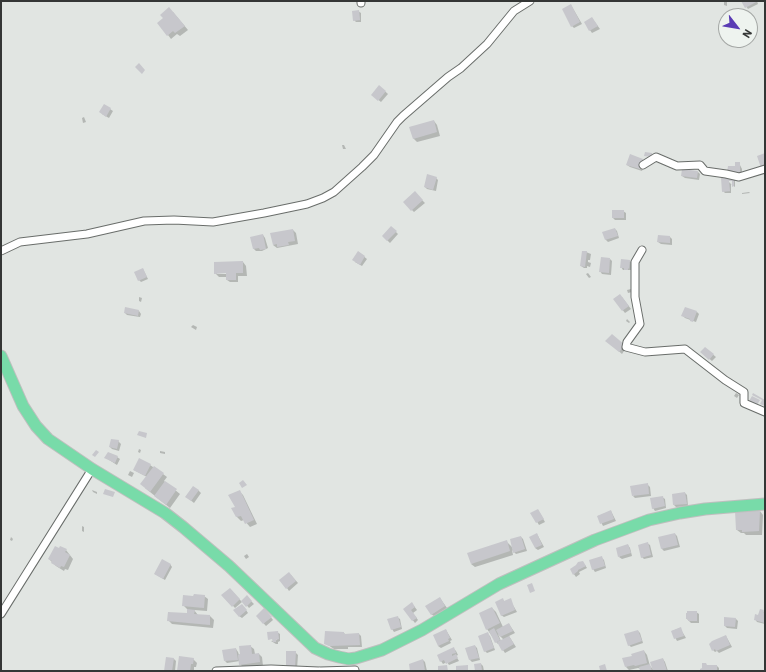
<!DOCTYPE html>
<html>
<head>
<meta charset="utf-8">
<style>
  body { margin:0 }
  #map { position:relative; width:766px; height:672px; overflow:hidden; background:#e1e5e2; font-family:"IBM Plex Sans",sans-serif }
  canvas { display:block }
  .frame { position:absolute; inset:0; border:2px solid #343635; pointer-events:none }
  .north { position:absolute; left:718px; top:8px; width:40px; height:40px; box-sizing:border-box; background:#eef3ef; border:1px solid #a4a7a5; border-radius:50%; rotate:121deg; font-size:11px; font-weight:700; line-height:16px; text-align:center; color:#343635 }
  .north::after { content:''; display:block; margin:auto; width:14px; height:18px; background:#5a3cb4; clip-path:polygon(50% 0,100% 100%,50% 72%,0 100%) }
</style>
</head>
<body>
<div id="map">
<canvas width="766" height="672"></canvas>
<div class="frame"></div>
<div class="north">N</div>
</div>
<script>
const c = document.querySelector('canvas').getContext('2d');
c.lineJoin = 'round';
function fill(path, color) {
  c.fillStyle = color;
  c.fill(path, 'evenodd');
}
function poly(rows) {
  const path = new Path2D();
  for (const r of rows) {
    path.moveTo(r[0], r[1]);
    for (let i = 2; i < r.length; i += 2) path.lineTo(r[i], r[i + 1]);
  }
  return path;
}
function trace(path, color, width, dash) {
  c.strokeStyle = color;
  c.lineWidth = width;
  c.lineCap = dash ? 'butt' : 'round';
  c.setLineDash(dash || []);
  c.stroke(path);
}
fill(poly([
  [724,1,727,1,727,6,724,5],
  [742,1,757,1,758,4,748,9],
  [571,5,582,24,574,28,572,26],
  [358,11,361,13,361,22,356,22,354,20],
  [173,12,188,30,180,36,177,34,171,39,168,35],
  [592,18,600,29,592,33,585,23],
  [379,86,388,94,381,102,375,97],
  [104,105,113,111,109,118,102,114],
  [84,117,86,122,83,123,82,118],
  [434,121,437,125,440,136,417,142,413,138],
  [342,145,344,145,346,149,343,149],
  [643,160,645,162,642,171,630,167,627,165],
  [739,163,742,169,742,175,728,173,737,167],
  [698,172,700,174,699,180,685,178,682,176],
  [436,178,438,180,436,191,427,189,425,187],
  [735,179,735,187,731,184,731,193,725,193,723,191,722,181],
  [728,181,733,181,733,186],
  [749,192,750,193,742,194,742,193],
  [415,193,425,203,414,212,404,202],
  [623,211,626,213,626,220,615,220,613,218],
  [391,227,398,234,390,243,383,236],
  [615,229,617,231,619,238,608,242,606,240,603,233],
  [293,230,296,233,298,244,277,248,273,245],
  [263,235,265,238,268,248,262,251,256,251,253,248],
  [670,237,672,239,672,245,661,244,658,242],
  [358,252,367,259,362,266,355,262],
  [586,252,591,254,590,260,588,260,588,262,591,263,590,267,587,266,587,268,584,268,581,266],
  [610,259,612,261,611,275,602,274,600,271],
  [630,261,632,263,631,270,623,270,621,267],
  [243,262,246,266,247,276,238,276,238,282,230,282,227,280,227,277,219,277,215,273],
  [217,272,231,272,231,274,217,274],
  [143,269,148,279,141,282,139,280],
  [588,273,591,277,589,278,586,274],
  [631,289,632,292,628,293,627,290],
  [139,297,142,298,141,302,139,301],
  [622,297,631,309,625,313,614,299],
  [139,311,141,314,140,317,127,315,125,313],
  [697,312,699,314,696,322,685,318,683,316],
  [627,319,630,322,629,323,626,321],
  [193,325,197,327,196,330,191,327],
  [607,341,626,348,622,354],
  [705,348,716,357,712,361,704,354],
  [736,393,739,395,737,398,734,396],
  [118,441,121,444,119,451,112,449,110,447],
  [139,449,141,450,140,453,138,452],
  [160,451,165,452,165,454,160,453],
  [117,457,120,459,117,465,106,458],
  [150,465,163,474,167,477,164,481,180,494,170,508,145,488,147,477,134,470],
  [130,471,134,473,132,477,128,475],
  [647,484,650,487,651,496,635,498,633,496],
  [92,490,97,492,97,494,93,492],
  [198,490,201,493,194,503,189,499],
  [239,491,243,495,257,524,250,527,244,520,241,521,237,517,233,509,236,507],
  [685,493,687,495,688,506,676,507,674,505,673,495],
  [662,497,665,499,666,508,655,511,653,508],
  [538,510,545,522,539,525,532,513],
  [611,511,616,521,603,526,598,516],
  [760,511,763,515,762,535,746,535,744,533,741,533,737,530],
  [82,526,84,527,84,532,82,531],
  [537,534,544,547,538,550,535,548],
  [675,534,677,536,680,547,664,551,662,549,659,538],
  [11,537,13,539,12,541,10,540],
  [521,537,523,539,527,551,516,554,512,550,513,555,475,567,471,564,506,541,513,548],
  [647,543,650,545,653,557,644,559,642,557],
  [628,545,630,548,632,556,622,559,619,557],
  [66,550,73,559,68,570,65,569,64,571,56,566,49,559],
  [247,554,249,557,246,559,244,556],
  [602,558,604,560,606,568,595,572,593,569],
  [170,564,172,567,165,580,155,574],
  [585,565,587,568,579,572,580,574,576,577,571,570],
  [291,575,298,583,289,591,287,588],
  [230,589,242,602,235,608,223,595],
  [204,596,208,599,207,611,194,610,198,615,210,616,214,620,213,628,172,624,168,620,188,614,187,609,183,605,194,597],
  [247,597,254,604,249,608,243,601],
  [440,598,447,608,434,616,431,614],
  [503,600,505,602,510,600,517,612,504,617,501,615],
  [414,606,417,610,413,613,418,620,415,623,404,609],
  [244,607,248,613,242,618,239,616],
  [492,608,496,612,503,627,509,624,515,633,509,636,516,647,505,653,499,644,498,644,496,642,487,629],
  [498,634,504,640,501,641],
  [763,611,765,613,765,624,757,622,755,619],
  [267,612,273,620,266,626,257,616],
  [696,612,699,614,699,623,691,623,687,619],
  [397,617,400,619,402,629,394,632,392,629],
  [725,618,736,619,738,621,737,629,727,628,725,626],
  [680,628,686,638,677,641,672,631],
  [446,630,452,640,450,641,451,643,441,648,438,646],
  [638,631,640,633,643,643,631,647,629,645],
  [277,632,280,634,280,641,278,642,278,644,276,644,271,641,277,640,277,638,270,639,270,640,268,633],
  [344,633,346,635,359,634,361,636,362,647,348,647,348,649,334,649,325,643],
  [487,634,490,636,495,650,487,653,485,651],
  [726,636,732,647,719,653,717,651,715,652,713,650],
  [250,646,254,649,255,654,259,654,262,657,263,666,244,668,240,664,240,661,227,663,225,661,236,649,238,652,239,655],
  [475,646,477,648,480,660,472,662,470,660],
  [454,649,456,651,458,655,456,656,459,661,449,665,447,662,443,664,441,661],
  [644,651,647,655,650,666,653,669,663,659,665,662,668,671,641,671,641,669,638,668,629,670,626,667,633,656],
  [295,652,298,655,297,669,289,669],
  [167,658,174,659,176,661,175,671,165,671],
  [193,659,197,663,196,667,194,667,194,671,178,671],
  [423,660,425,662,427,671,411,671],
  [481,664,483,666,484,671,476,671],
  [708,666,717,666,719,668,719,671,701,671]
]), '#0003');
fill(poly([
  [741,1,758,1,745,8],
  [571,4,580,22,571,27,562,9],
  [169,7,185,26,175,33,173,31,167,36,157,23,163,18,160,15],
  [359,10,360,20,353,21,352,11],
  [592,17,598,26,589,31,584,22],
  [139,63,145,70,142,74,135,67],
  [379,85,386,91,378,101,371,95],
  [104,104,111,108,106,117,99,112],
  [434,120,437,132,413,139,409,127],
  [645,152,652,153,652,157,644,156],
  [765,153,765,167,761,168,757,156],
  [630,154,643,159,640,169,626,165],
  [735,162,740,162,740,173,727,173,728,166,735,166],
  [682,169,698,171,697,178,681,176],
  [427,174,437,177,433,190,424,187],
  [734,177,734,186,732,187,732,181,729,181,730,191,722,192,721,178],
  [415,191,423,200,411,211,403,202],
  [612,210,624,210,624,218,612,218],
  [391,226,397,231,387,241,382,236],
  [615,228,618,236,605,240,602,232],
  [293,229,295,241,288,242,289,245,277,247,277,244,273,245,270,233],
  [263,234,266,249,260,250,259,248,253,249,250,237],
  [658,235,670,236,670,243,657,242],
  [358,251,365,256,360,265,352,260],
  [582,251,587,251,585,267,580,266],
  [601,257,610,258,609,273,599,272],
  [621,259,630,260,629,269,628,268,628,270,624,270,624,268,620,268],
  [243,261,243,273,236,273,236,280,226,280,226,273,214,274,214,262],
  [143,268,147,277,138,281,134,272],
  [620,294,629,306,622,311,613,299],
  [125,307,139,310,138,316,124,313],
  [685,307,697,311,693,322,690,321,690,319,681,316],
  [612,334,625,345,619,352,605,341],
  [705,347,714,354,709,360,700,352],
  [753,393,765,400,765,406,760,404,762,400,752,395],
  [752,396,760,400,757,405,749,401],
  [139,431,147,433,146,438,137,435],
  [111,439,119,440,117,449,109,447],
  [96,450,99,452,95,457,92,455],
  [108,452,118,456,115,463,104,458],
  [139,458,151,464,145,476,133,470],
  [154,466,164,473,150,492,140,484],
  [243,480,247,485,242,488,239,483],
  [165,481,177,489,166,505,154,496],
  [648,483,649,494,632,496,630,486],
  [193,486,199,490,191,501,185,497],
  [105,489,115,492,113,497,103,494],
  [240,490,254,520,245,524,241,516,236,517,231,508,235,507,228,495],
  [685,492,687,504,673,505,672,494],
  [663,496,665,506,652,509,650,498],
  [538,509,544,519,536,523,530,513],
  [611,510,614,519,600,524,597,516],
  [760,510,759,531,742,532,742,530,736,530,735,511],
  [537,533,542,545,535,548,529,537],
  [675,533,678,545,661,549,658,537],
  [521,536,525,549,513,553,510,539],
  [507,540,510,551,471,564,467,553],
  [648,542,651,555,641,558,638,545],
  [628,544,631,553,618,557,616,548],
  [55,546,59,548,60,546,67,549,65,552,70,555,64,567,61,566,60,568,51,563,52,561,48,559],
  [602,556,605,566,592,570,589,560],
  [162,559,171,564,163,579,154,574],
  [583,561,586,566,578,570,578,571,573,575,570,569,576,565,578,562],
  [289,572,296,581,286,589,279,580],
  [532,583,535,591,530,593,527,585],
  [230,588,240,599,232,607,221,595],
  [194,594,205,595,204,608,182,606,183,595,193,596],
  [247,595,252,601,246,607,241,601],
  [440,597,445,606,431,615,425,606],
  [503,598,504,601,511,598,515,610,501,616,495,602],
  [412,602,415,607,411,610,417,618,412,621,403,609],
  [242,604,247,610,239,617,233,610],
  [492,607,500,623,486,630,479,613],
  [264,608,272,617,263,624,256,616],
  [187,609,195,610,194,614,210,615,210,625,167,621,168,612,187,613],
  [760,609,764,610,763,612,765,613,765,623,754,620,755,614,758,615],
  [687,611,697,611,697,621,688,621,688,619,686,619,686,613,687,613],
  [398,616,401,627,391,630,387,619],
  [724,617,736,618,735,627,724,626],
  [509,623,513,631,500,637,496,630],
  [681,627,684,636,674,639,671,631],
  [494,628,500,640,495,643,489,631],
  [446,629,450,638,448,639,449,641,438,646,433,635],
  [638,630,642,641,628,646,624,634],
  [278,631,279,639,276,640,276,642,273,642,272,639,268,640,267,632],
  [325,631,344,632,344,634,359,633,360,645,329,646,324,644],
  [488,632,494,648,484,652,478,636],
  [726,635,730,645,716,651,715,649,712,651,709,644,712,641],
  [509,636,514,644,502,651,497,642],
  [251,645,252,654,259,653,260,662,239,665,238,655,240,654,239,646],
  [475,645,479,658,469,660,465,648],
  [454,647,456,653,452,654,452,656,456,654,458,658,446,664,444,660,440,662,437,655],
  [236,648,238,660,224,661,222,650],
  [644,650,647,663,635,666,634,665,625,667,622,658,632,656,631,654],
  [286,651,296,651,295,667,286,667],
  [179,656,194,658,193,664,191,664,190,671,177,671],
  [166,657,174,658,172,671,164,671],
  [663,658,667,671,653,671,650,662],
  [423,659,425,671,410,671,409,664],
  [481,663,482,671,475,671,474,664],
  [702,663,706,663,707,665,717,665,717,671,700,671,700,669,702,668],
  [605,664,607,671,597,671,600,670,599,666],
  [650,664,652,671,640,671,639,667],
  [447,665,448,671,438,671,438,666],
  [468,665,468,671,456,671,456,666]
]), '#c7c7cc');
const minor = poly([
  [361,3,361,1],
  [643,165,656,157,677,166,700,165,705,171,726,174,739,177,765,169],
  [642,250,635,262,635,297,640,324,627,342,626,347,645,352,685,349,725,380,744,392,744,403,765,412],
  [1,251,20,242,87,234,144,221,174,220,213,222,264,213,307,204,323,198,334,192,362,167,374,155,397,122,403,116,448,77,461,68,487,44,514,11,530,1],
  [1,614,92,469],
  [216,671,271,669,319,671],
  [320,671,355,670]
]);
const primary = poly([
  [1,356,23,406,36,426,48,439,92,469,165,513,183,527,229,566,315,648,328,654,339,657,349,659,356,658,382,650,422,630,499,584,595,540,649,520,680,513,705,509,765,504]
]);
trace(minor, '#696d6a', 9);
trace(primary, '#bebfbe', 13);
trace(minor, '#fff', 7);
trace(primary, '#78dba9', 11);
</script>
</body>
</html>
